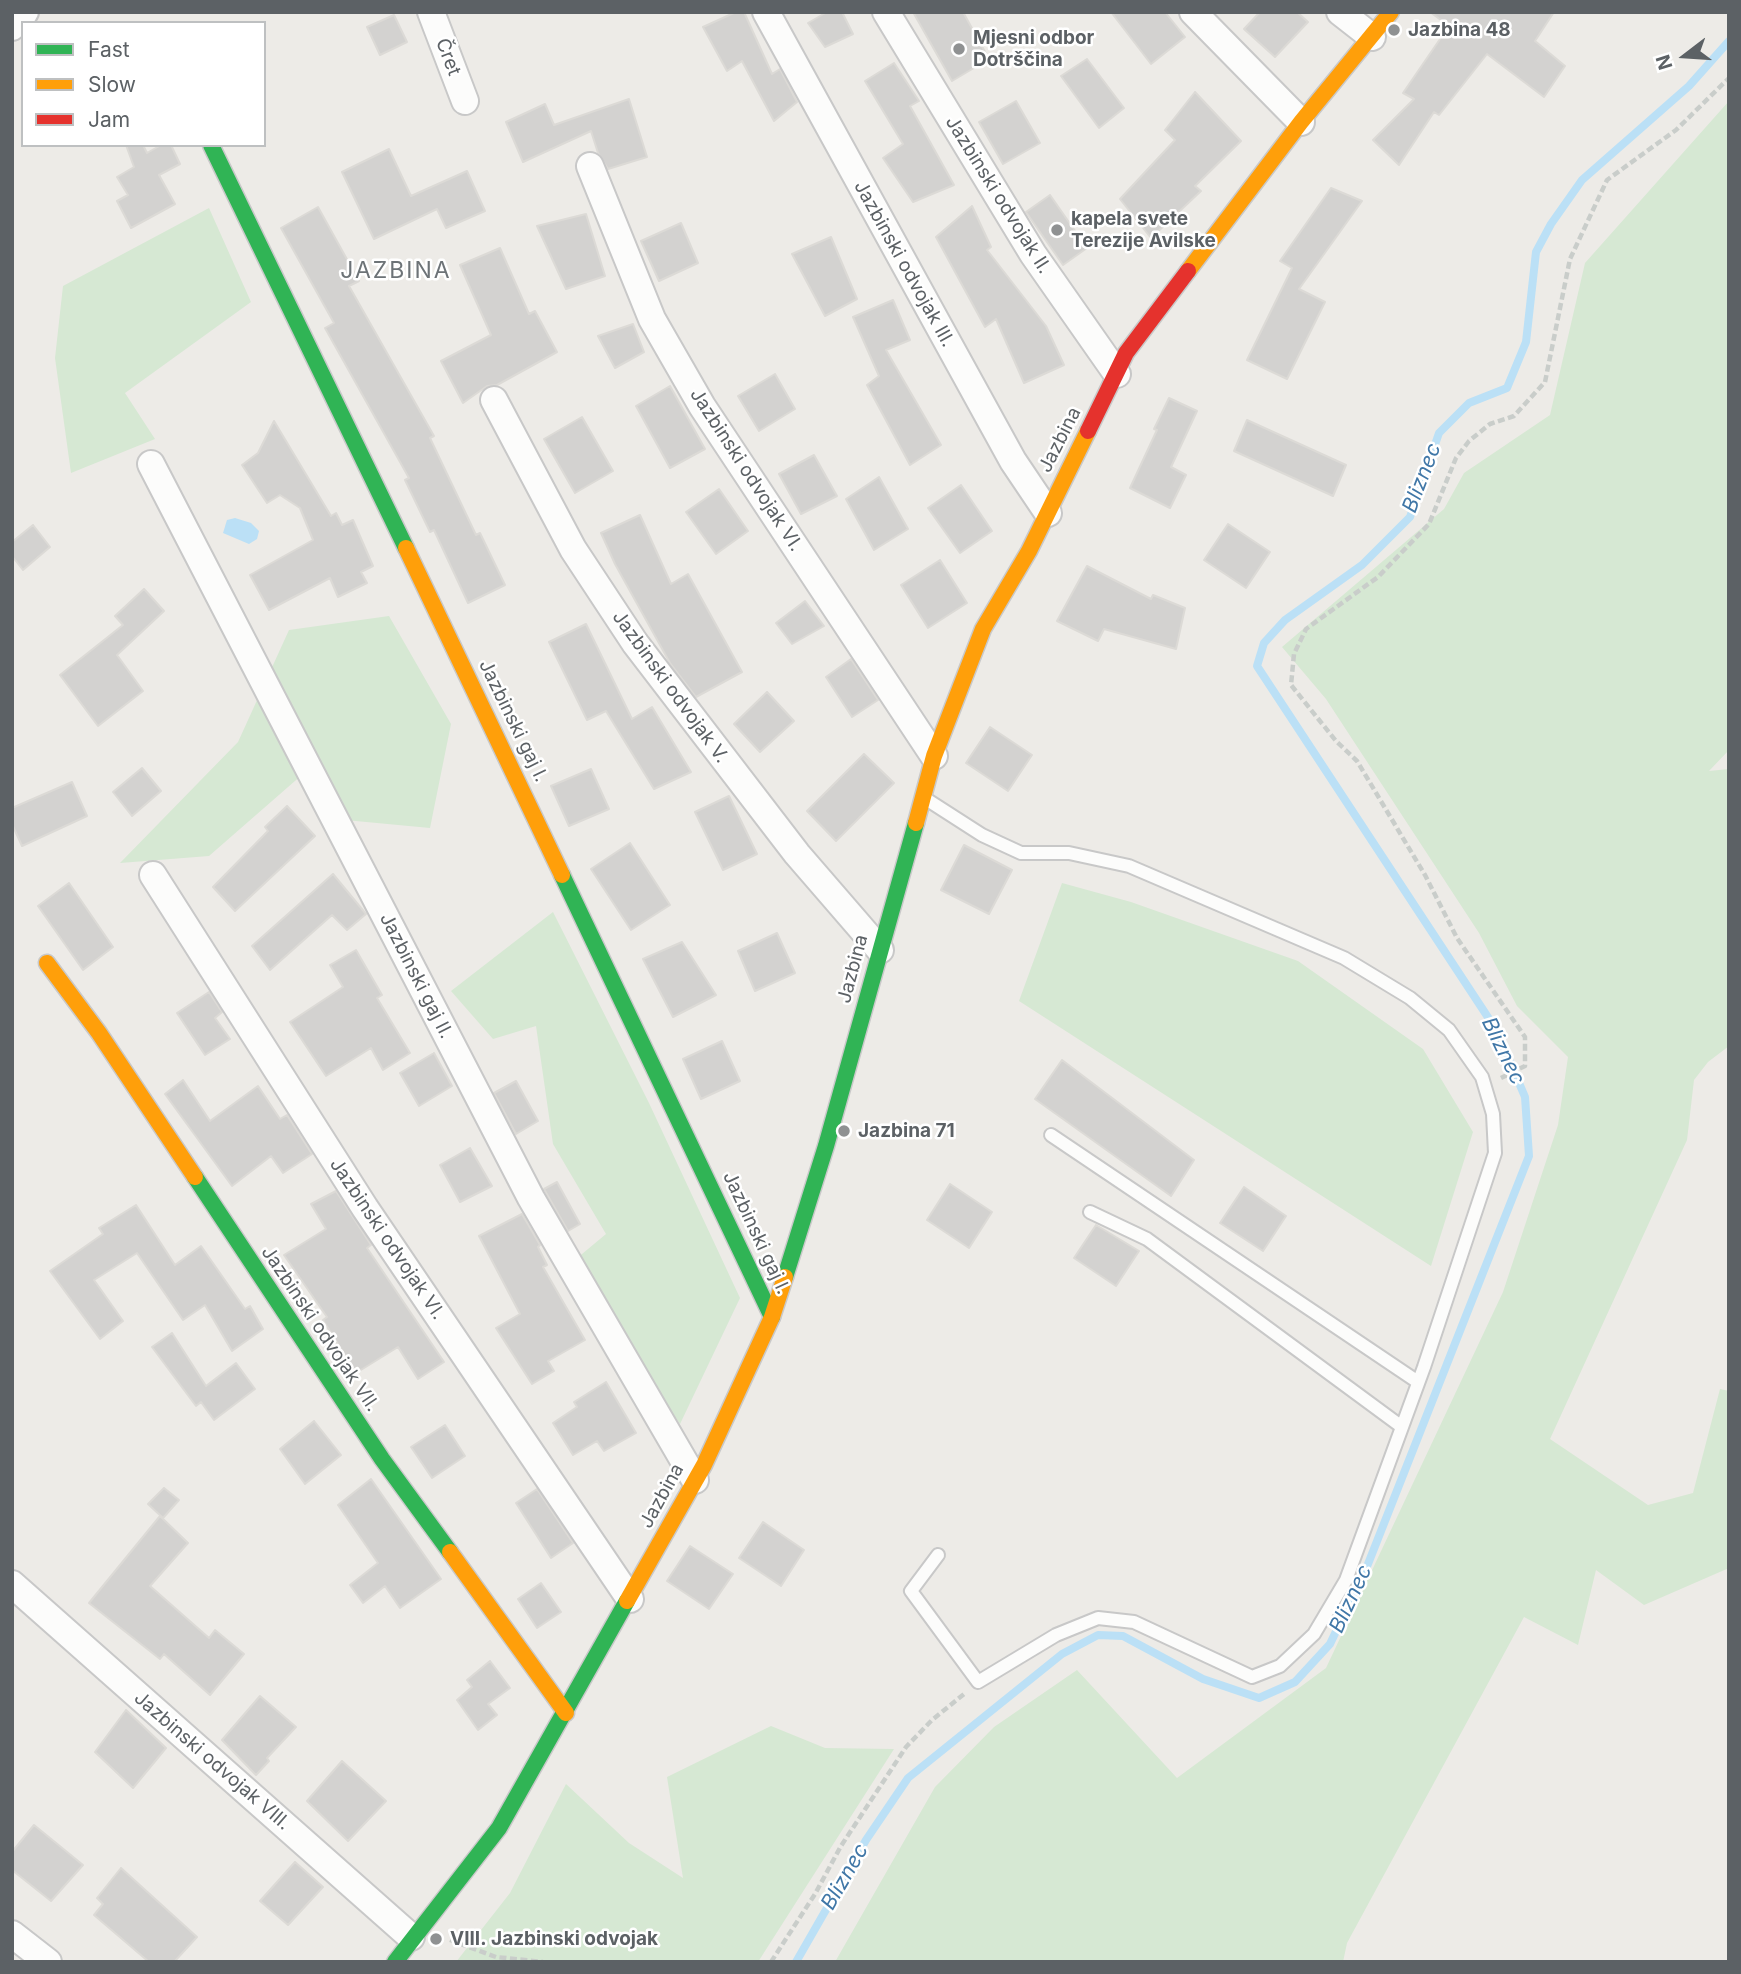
<!DOCTYPE html>
<html>
<head>
<meta charset="utf-8">
<style>
  body { margin:0 }
  #map { position:relative; width:1741px; height:1974px; overflow:hidden; background:#edebe7; font-family:Inter,sans-serif }
  canvas { display:block }
  .frame { position:absolute; inset:0; border:14px solid #5c6165; pointer-events:none }
  .legend { position:absolute; left:21px; top:21px; width:245px; height:126px; box-sizing:border-box; background:#fff; border:2px solid #bec0c1; margin:0; padding:9px 12px; list-style:none; font-size:21px; color:#5c6165 }
  .legend li { display:flex; align-items:center; gap:14px; height:35px }
  .legend b { width:35px; border:2px solid #bec0c1 }
  .north { position:absolute; left:1650px; top:21px; width:70px; height:70px; -webkit-text-stroke:5px #fff; paint-order:stroke; rotate:253deg; font-size:19px; font-weight:700; line-height:28px; text-align:center; color:#5c6165 }
  .north::after { content:''; display:block; margin:auto; width:24px; height:32px; background:#5c6165; clip-path:polygon(50% 0,100% 100%,50% 72%,0 100%) }
</style>
</head>
<body>
<div id="map">
<canvas width="1741" height="1974"></canvas>
<div class="frame"></div>
<ul class="legend">
<li><b style="height:9px;background:#30b455"></b>Fast</li>
<li><b style="height:9px;background:#ff9f0a"></b>Slow</li>
<li><b style="height:9px;background:#e5322d"></b>Jam</li>
</ul>
<div class="north">N</div>
</div>
<script>
const c = document.querySelector('canvas').getContext('2d');
c.lineJoin = 'round';
function fill(path, color) {
  c.fillStyle = color;
  c.fill(path, 'evenodd');
}
function poly(rows) {
  const path = new Path2D();
  for (const r of rows) {
    path.moveTo(r[0], r[1]);
    for (let i = 2; i < r.length; i += 2) path.lineTo(r[i], r[i + 1]);
  }
  return path;
}
function trace(path, color, width, dash) {
  c.strokeStyle = color;
  c.lineWidth = width;
  c.lineCap = dash ? 'butt' : 'round';
  c.setLineDash(dash || []);
  c.stroke(path);
}
function drawText(font, color, halo, rows, align = 'center') {
  c.font = font + ' Inter,sans-serif';
  c.lineWidth = 5;
  c.setLineDash([]);
  c.textBaseline = 'middle';
  c.strokeStyle = halo;
  c.fillStyle = color;
  for (const [text, x, y, turn = 0] of rows) {
    c.save();
    c.translate(x, y);
    c.rotate((+turn || 0) * Math.PI / 180);
    c.textAlign = isNaN(turn) ? turn : align;
    if (halo) c.strokeText(text, 0, 0);
    c.fillText(text, 0, 0);
    c.restore();
  }
}
fill(poly([
  [1729,101,1729,750,1709,771,1729,769,1729,1046,1708,1062,1694,1080,1687,1140,1550,1439,1648,1505,1693,1493,1720,1389,1729,1391,1729,1568,1644,1605,1596,1570,1578,1645,1524,1617,1347,1943,1343,1962,835,1962,935,1787,994,1727,1077,1670,1177,1778,1326,1668,1503,1292,1558,1125,1568,1057,1517,1006,1479,933,1326,699,1282,647,1444,509,1464,473,1550,415,1585,263],
  [209,208,251,302,125,393,155,439,71,473,55,358,63,286],
  [389,616,451,724,430,828,345,820,319,760,209,856,120,863,238,742,289,630],
  [1062,883,1131,902,1298,961,1423,1049,1473,1132,1431,1266,1019,1001],
  [553,912,649,1103,740,1298,680,1424,570,1264,606,1234,553,1144,536,1026,493,1039,451,991],
  [771,1726,825,1748,894,1749,758,1962,456,1962,510,1893,566,1784,629,1843,683,1878,667,1777]
]), '#d6e8d3');
fill(poly([
  [235,518,251,523,259,531,257,539,249,544,223,533,227,520]
]), '#bbe0f6');
trace(poly([
  [796,1962,866,1840,908,1778,1062,1654,1098,1635,1123,1636,1203,1679,1259,1698,1295,1682,1330,1644,1368,1564,1529,1156,1525,1097,1497,1031,1257,666,1264,643,1285,620,1362,565,1410,517,1439,433,1469,403,1507,388,1526,342,1536,252,1551,224,1582,180,1689,86,1729,41]
]), '#bbe0f6', 8);
const building = poly([
  [736,12,744,12,772,74,780,69,797,102,774,121,742,61,727,71,703,27,736,12],
  [827,12,842,12,853,34,825,47,808,23,827,12],
  [913,12,963,12,989,59,952,81,913,12],
  [1111,12,1165,12,1185,37,1151,64,1111,12],
  [1260,12,1297,12,1308,22,1275,57,1244,29,1260,12],
  [1430,12,1554,12,1535,41,1565,66,1544,97,1487,54,1439,115,1434,112,1399,165,1373,140,1414,99,1403,93,1449,26,1430,12],
  [394,15,407,42,380,55,367,27,394,15],
  [1087,59,1124,108,1099,128,1061,76,1087,59],
  [894,63,919,101,910,106,954,185,913,202,883,158,903,144,865,81,894,63],
  [1195,92,1241,141,1195,186,1201,191,1151,238,1120,199,1175,140,1165,130,1195,92],
  [629,99,647,157,608,169,598,153,591,131,523,162,506,122,545,104,554,125,629,99],
  [1016,101,1040,143,1003,164,979,122,1016,101],
  [126,145,143,145,147,153,161,145,171,145,180,164,159,175,175,204,131,228,117,201,128,195,117,177,134,167,126,145],
  [389,149,411,196,467,171,485,211,446,228,437,209,374,239,342,172,389,149],
  [1331,188,1362,201,1299,289,1325,302,1287,379,1247,360,1292,268,1280,261,1331,188],
  [1050,195,1087,248,1063,265,1026,212,1050,195],
  [972,206,991,247,987,250,1046,326,1064,365,1024,383,996,319,985,327,936,237,972,206],
  [318,207,359,281,349,286,434,436,430,438,476,535,480,533,505,585,468,603,434,530,430,532,405,480,409,478,325,328,334,323,281,228,318,207],
  [586,214,605,276,566,289,537,226,586,214],
  [681,223,698,263,659,281,641,241,681,223],
  [831,237,857,299,825,316,792,254,831,237],
  [500,248,529,314,535,311,557,352,497,385,487,386,463,403,441,361,491,335,460,265,500,248],
  [893,300,910,340,886,350,941,445,910,465,867,385,879,376,853,317,893,300],
  [633,324,644,352,615,368,598,336,633,324],
  [775,374,795,409,759,431,738,396,775,374],
  [670,386,705,449,670,468,636,406,670,386],
  [1169,398,1197,411,1171,467,1186,475,1170,508,1130,488,1157,430,1154,429,1169,398],
  [582,417,613,471,575,493,544,439,582,417],
  [1247,420,1346,465,1333,496,1234,451,1247,420],
  [274,421,331,516,336,513,342,525,353,520,373,566,361,572,367,583,338,597,330,578,269,610,250,575,313,540,300,508,280,495,267,503,242,465,258,453,274,421],
  [814,455,837,496,801,514,779,474,814,455],
  [879,477,908,529,874,550,846,499,879,477],
  [961,485,992,531,960,553,928,508,961,485],
  [719,489,748,531,716,554,686,512,719,489],
  [640,515,671,584,688,574,742,672,696,697,670,663,615,564,601,533,640,515],
  [1228,524,1270,552,1246,588,1204,560,1228,524],
  [33,525,50,547,23,570,12,556,12,542,33,525],
  [940,560,967,603,928,628,901,585,940,560],
  [1087,566,1151,599,1153,595,1185,608,1176,649,1104,629,1098,641,1057,621,1087,566],
  [144,589,164,611,117,655,143,691,98,726,60,675,123,625,115,616,144,589],
  [805,601,824,626,792,644,776,623,805,601],
  [586,624,632,719,652,707,691,772,654,789,606,711,587,720,549,642,586,624],
  [851,659,878,700,852,717,826,677,851,659],
  [767,692,794,721,760,752,734,724,767,692],
  [990,727,1032,755,1008,791,966,763,990,727],
  [864,754,894,783,836,841,807,811,864,754],
  [142,768,161,791,132,816,113,792,142,768],
  [591,769,609,809,569,826,551,786,591,769],
  [72,782,87,816,22,846,12,824,12,808,72,782],
  [729,796,757,854,723,870,695,812,729,796],
  [287,806,315,836,235,911,213,887,268,831,265,827,287,806],
  [630,843,670,905,631,930,591,869,630,843],
  [964,845,1012,870,989,914,941,890,964,845],
  [333,874,366,914,347,930,332,915,270,970,252,946,333,874],
  [69,883,113,947,83,970,38,906,69,883],
  [777,933,795,973,755,991,738,951,777,933],
  [682,942,716,995,673,1017,643,959,682,942],
  [356,950,382,995,377,998,410,1053,383,1070,371,1048,326,1076,290,1022,343,987,330,965,356,950],
  [209,992,222,1012,215,1018,230,1039,205,1055,177,1013,209,992],
  [722,1041,740,1081,701,1099,683,1059,722,1041],
  [434,1053,452,1086,419,1106,400,1073,434,1053],
  [1062,1060,1194,1160,1171,1196,1035,1099,1062,1060],
  [183,1080,210,1121,258,1086,280,1119,287,1115,312,1154,283,1173,271,1156,232,1186,165,1094,183,1080],
  [516,1081,538,1121,516,1134,494,1093,516,1081],
  [470,1148,492,1186,460,1202,440,1165,470,1148],
  [557,1182,580,1224,568,1231,544,1189,557,1182],
  [950,1184,992,1212,969,1248,927,1220,950,1184],
  [1244,1187,1286,1216,1263,1251,1220,1223,1244,1187],
  [336,1191,371,1245,367,1248,444,1362,418,1379,398,1347,356,1373,323,1320,327,1317,284,1255,326,1229,311,1204,336,1191],
  [136,1205,175,1265,201,1246,245,1309,250,1306,263,1329,232,1351,205,1305,183,1320,137,1253,94,1280,123,1321,100,1339,50,1271,103,1234,99,1228,136,1205],
  [522,1214,540,1245,538,1247,547,1265,543,1267,585,1340,548,1361,554,1371,532,1384,496,1328,520,1314,479,1236,522,1214],
  [1096,1225,1139,1251,1116,1286,1074,1258,1096,1225],
  [172,1333,206,1386,236,1363,255,1389,214,1420,201,1402,196,1406,152,1347,172,1333],
  [606,1382,636,1433,604,1451,597,1441,573,1455,553,1423,577,1407,574,1402,606,1382],
  [314,1421,341,1455,305,1484,280,1449,314,1421],
  [445,1425,465,1456,432,1478,411,1447,445,1425],
  [371,1479,441,1579,400,1608,385,1586,363,1603,350,1585,378,1563,338,1505,371,1479],
  [164,1488,179,1500,163,1518,148,1504,164,1488],
  [537,1489,573,1543,551,1558,516,1503,537,1489],
  [160,1516,188,1543,150,1586,209,1638,215,1630,244,1654,210,1695,164,1654,160,1659,89,1603,160,1516],
  [763,1522,804,1550,781,1586,739,1558,763,1522],
  [690,1546,733,1574,709,1609,667,1581,690,1546],
  [541,1583,561,1612,537,1628,518,1599,541,1583],
  [490,1661,510,1688,488,1704,497,1715,478,1730,457,1700,472,1687,467,1680,490,1661],
  [260,1696,296,1727,267,1758,269,1761,256,1775,222,1740,260,1696],
  [126,1710,166,1748,133,1788,95,1752,126,1710],
  [342,1761,386,1801,348,1841,307,1801,342,1761],
  [34,1825,83,1865,51,1901,12,1870,12,1852,34,1825],
  [295,1862,323,1887,288,1925,260,1901,295,1862],
  [121,1868,197,1937,174,1962,149,1962,94,1915,103,1904,97,1898,121,1868]
]);
fill(building, '#d3d2d0');
trace(building, '#dcdad6', 2);
const lane = poly([
  [926,799,982,835,1021,853,1069,853,1129,866,1344,958,1410,998,1449,1030,1482,1077,1493,1114,1495,1153,1424,1367,1346,1580,1314,1634,1280,1666,1252,1677,1134,1622,1098,1618,1056,1635,978,1682,911,1591,938,1555],
  [1051,1135,1418,1382],
  [1090,1212,1147,1239,1402,1427]
]);
const street = poly([
  [431,12,465,101],
  [766,12,1013,461,1048,513],
  [886,12,1033,254,1117,374],
  [1193,12,1301,122],
  [1340,12,1372,37],
  [12,27,25,12],
  [590,166,652,319,702,406,934,756],
  [494,400,573,549,635,643,797,854,880,950],
  [151,464,531,1198,695,1480],
  [153,875,365,1208,630,1599],
  [12,1584,411,1937],
  [12,1934,48,1962]
]);
const fast = poly([
  [211,145,406,548],
  [562,875,772,1317],
  [195,1177,382,1459,450,1552],
  [785,1277,826,1146,916,823],
  [395,1962,499,1828,627,1601]
]);
const slow = poly([
  [1188,271,1301,122,1391,12],
  [406,548,562,875],
  [916,823,934,756,983,629,1029,551,1088,431],
  [47,963,99,1033,195,1177],
  [450,1552,566,1713],
  [627,1601,704,1465,772,1317,785,1277]
]);
const jam = poly([
  [1088,431,1126,353,1188,271]
]);
trace(lane, '#c8c8c8', 16);
trace(street, '#c8c8c8', 30);
trace(fast, '#c9c9c9', 19);
trace(slow, '#c9c9c9', 19);
trace(jam, '#c9c9c9', 19);
trace(poly([
  [1501,1078,1525,1066,1525,1037,1457,938,1425,875,1357,761,1336,741,1291,685,1294,654,1306,629,1378,577,1429,524,1456,458,1469,441,1490,424,1514,416,1545,382,1570,259,1607,180,1676,130,1729,78],
  [450,1940,496,1957,543,1962],
  [771,1962,815,1894,841,1846,906,1747,932,1720,964,1694]
]), '#c9cdca', 4.5, [7, 3.5]);
trace(lane, '#fcfcfb', 12);
trace(street, '#fcfcfb', 26);
trace(fast, '#30b455', 16);
trace(slow, '#ff9f0a', 16);
trace(jam, '#e5322d', 16);
for (const [x, y, r, color] of [
  [1394,30,7,"#8f9192"],
  [959,49,7,"#8f9192"],
  [1057,230,7,"#8f9192"],
  [844,1131,7,"#8f9192"],
  [436,1939,7,"#8f9192"]
]) {
  const dot = new Path2D();
  dot.arc(x, y, r, 0, 2 * Math.PI);
  c.fillStyle = color;
  c.fill(dot);
  trace(dot, '#fff', 2.5);
}
drawText('bold 19px', '#5c6165', '#fff', [
  ["Jazbina 48",1408,30],
  ["Mjesni odbor",973,38],
  ["Dotrščina",973,60],
  ["kapela svete",1071,219],
  ["Terezije Avilske",1071,241],
  ["Jazbina 71",858,1131],
  ["VIII. Jazbinski odvojak",450,1939]
], 'left');
drawText('19px', '#5c6165', '#fff', [
  ["Čret",448,57,69],
  ["Jazbinski odvojak II.",998,195,58],
  ["Jazbinski odvojak III.",904,264,61],
  ["Jazbina",1060,440,-63],
  ["Jazbinski odvojak VI.",746,470,57],
  ["Jazbinski odvojak V.",670,687,54],
  ["Jazbinski gaj I.",513,721,64],
  ["Jazbina",853,969,-75],
  ["Jazbinski gaj II.",416,976,63],
  ["Jazbinski gaj I.",756,1233,65],
  ["Jazbinski odvojak VI.",387,1239,56],
  ["Jazbinski odvojak VII.",320,1329,56],
  ["Jazbina",662,1496,-61],
  ["Jazbinski odvojak VIII.",212,1761,41]
]);
drawText('italic 21px', '#4077a7', '#fff', [
  ["Bliznec",1422,478,-69],
  ["Bliznec",1503,1051,64],
  ["Bliznec",1351,1599,-65],
  ["Bliznec",845,1877,-60]
]);
c.letterSpacing = '2px';
drawText('23px', '#6d7377', '#fff', [
  ["JAZBINA",396,271]
]);
c.letterSpacing = '0px';
</script>
</body>
</html>
